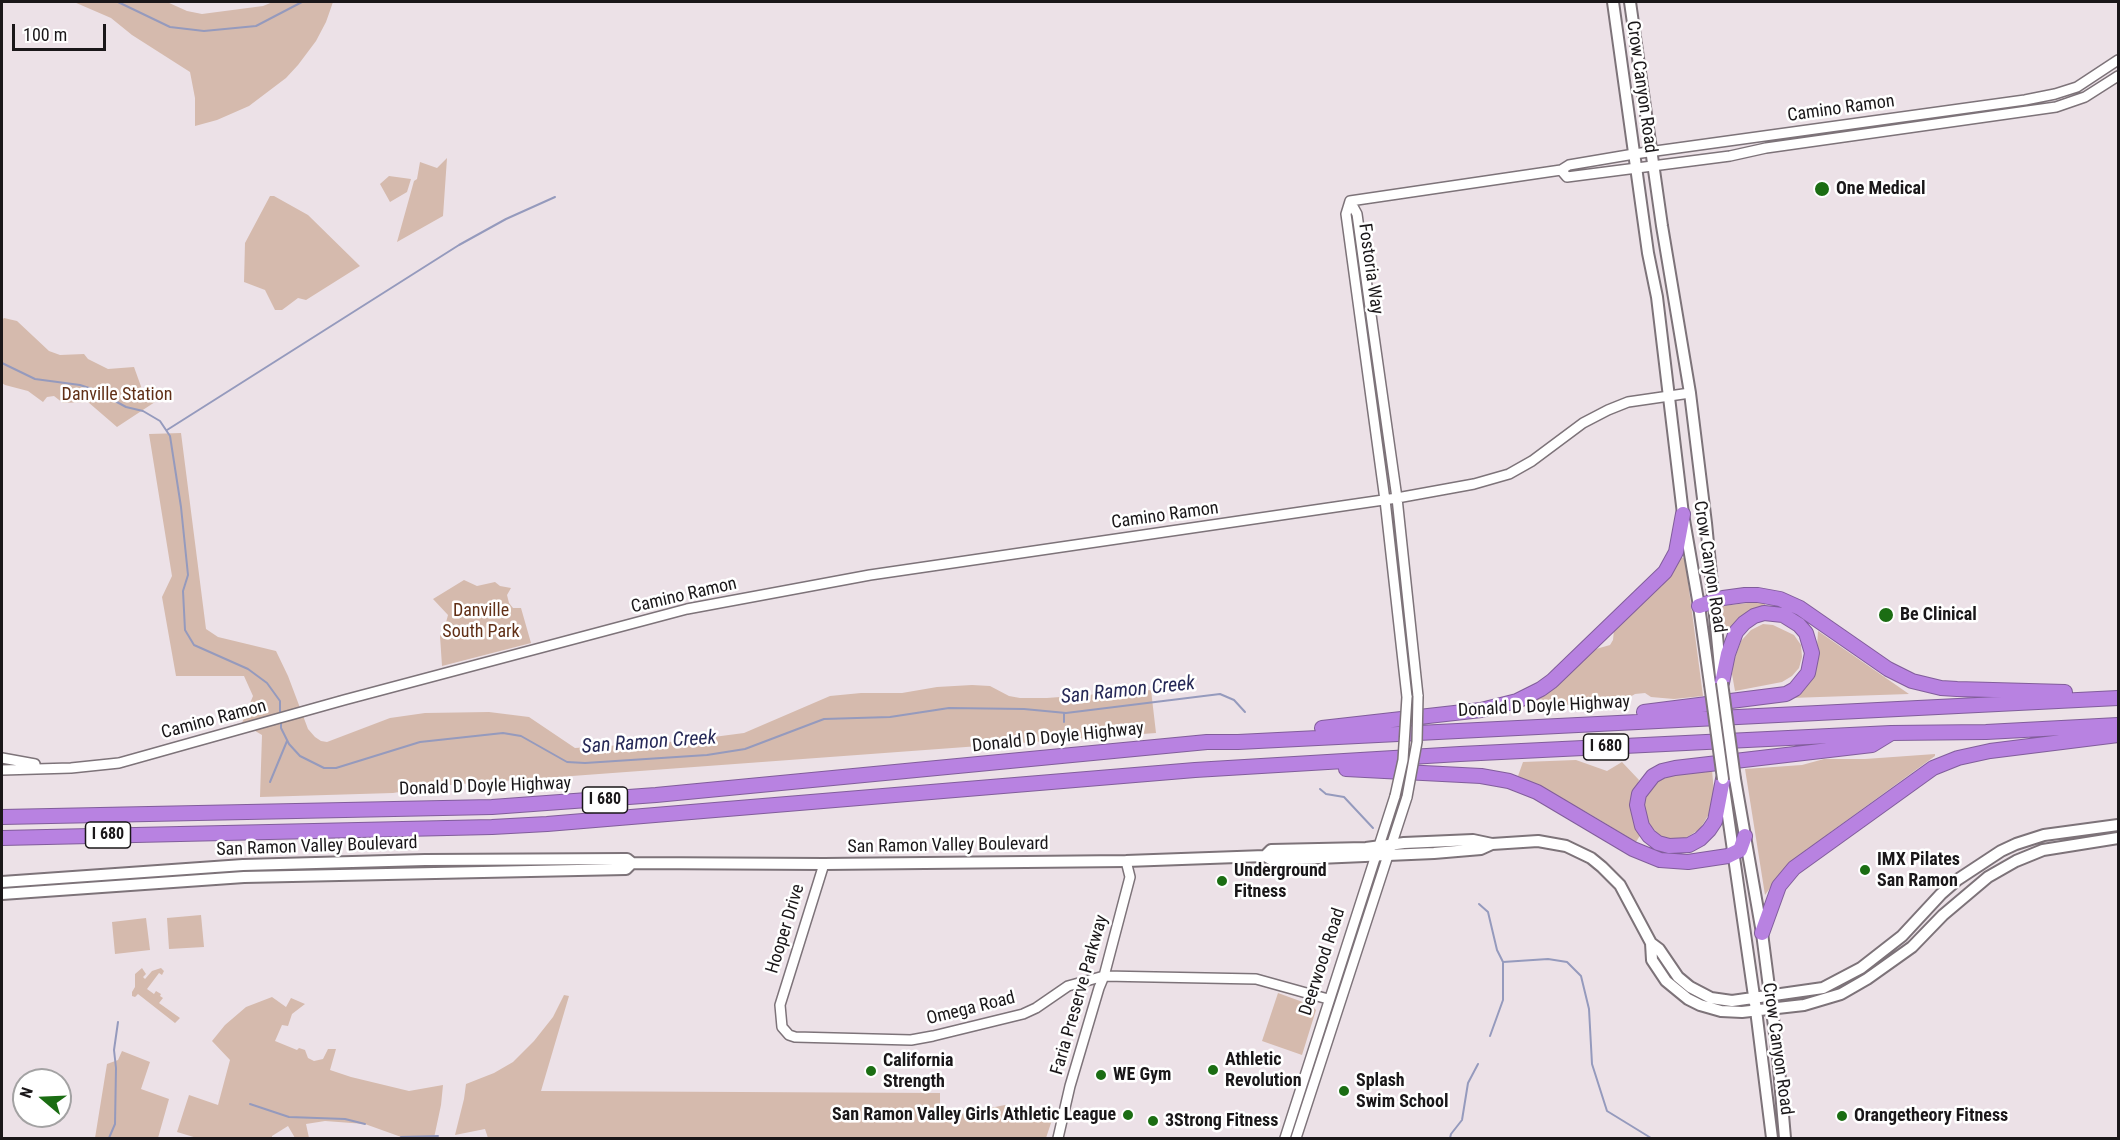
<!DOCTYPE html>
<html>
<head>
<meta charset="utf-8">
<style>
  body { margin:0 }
  #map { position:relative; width:2120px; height:1140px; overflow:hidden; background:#ece1e7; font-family:"Roboto Condensed",sans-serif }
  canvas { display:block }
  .frame { position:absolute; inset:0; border:3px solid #1a1719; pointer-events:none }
  .north { position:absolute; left:12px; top:1068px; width:60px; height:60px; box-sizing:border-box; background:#fff; border:2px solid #a3a2a3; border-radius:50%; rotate:289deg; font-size:16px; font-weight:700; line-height:24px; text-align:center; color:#1a1719 }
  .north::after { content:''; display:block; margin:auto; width:21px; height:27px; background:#1b6d13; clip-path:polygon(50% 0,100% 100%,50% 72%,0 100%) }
  .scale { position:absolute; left:12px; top:24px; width:94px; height:27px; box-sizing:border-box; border:3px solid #1a1719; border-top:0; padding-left:8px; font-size:18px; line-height:21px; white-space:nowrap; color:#1a1719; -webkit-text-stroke:4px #fff; paint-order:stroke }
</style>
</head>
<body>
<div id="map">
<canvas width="2120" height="1140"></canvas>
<div class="frame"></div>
<div class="north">N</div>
<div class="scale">100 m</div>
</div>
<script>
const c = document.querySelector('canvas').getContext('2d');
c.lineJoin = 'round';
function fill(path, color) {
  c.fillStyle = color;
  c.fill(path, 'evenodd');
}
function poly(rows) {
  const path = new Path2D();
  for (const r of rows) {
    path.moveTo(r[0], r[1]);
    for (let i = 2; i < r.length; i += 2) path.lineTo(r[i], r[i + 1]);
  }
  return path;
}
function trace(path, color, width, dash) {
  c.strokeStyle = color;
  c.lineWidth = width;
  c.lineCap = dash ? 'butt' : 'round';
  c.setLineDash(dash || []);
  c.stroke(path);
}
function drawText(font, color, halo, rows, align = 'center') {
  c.font = font + ' "Roboto Condensed",sans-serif';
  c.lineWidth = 5;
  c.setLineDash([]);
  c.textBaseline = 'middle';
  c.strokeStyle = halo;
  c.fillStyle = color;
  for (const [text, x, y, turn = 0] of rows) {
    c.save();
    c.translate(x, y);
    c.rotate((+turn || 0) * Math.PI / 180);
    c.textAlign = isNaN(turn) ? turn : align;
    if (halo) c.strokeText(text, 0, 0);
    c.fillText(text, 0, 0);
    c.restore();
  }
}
fill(poly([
  [74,2,167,2,187,11,202,14,263,6,273,2,333,2,326,22,316,41,298,65,286,78,249,106,217,120,195,126,195,98,190,72,132,35,111,18],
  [447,158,443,216,397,242,414,181,417,179,420,162,437,168],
  [389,176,411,179,407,192,390,202,380,184],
  [270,196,274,196,308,215,360,266,306,300,298,298,282,310,275,310,265,290,244,282,245,243],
  [4,318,17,321,49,351,60,355,84,354,88,359,108,369,134,367,143,392,151,396,155,402,117,427,88,402,63,403,54,396,47,397,43,402,28,391,5,385,2,383,2,320],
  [181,433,206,629,218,637,276,651,288,676,308,729,315,737,321,741,327,742,390,718,425,713,489,712,529,717,575,748,683,741,744,733,830,696,861,693,902,693,937,687,972,685,990,686,1009,696,1020,698,1047,698,1151,690,1156,733,436,786,393,793,260,797,262,735,242,723,253,696,244,676,176,676,162,597,172,576,149,434],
  [1678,555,1685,559,1703,696,1674,699,1651,697,1645,693,1635,694,1623,701,1614,703,1518,707,1596,649,1610,645,1613,640,1614,630],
  [464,580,477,586,495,582,500,586,511,588,507,595,509,603,513,608,521,608,531,643,442,666,440,636,444,630,448,615,433,599],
  [1756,602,1765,603,1765,608,1730,632,1724,633,1722,606],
  [1763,624,1773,625,1794,635,1801,645,1802,657,1799,668,1792,676,1782,682,1735,691,1732,674,1733,663,1741,641,1751,630],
  [1818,631,1909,694,1790,698,1816,664],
  [1935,754,1935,756,1832,831,1803,854,1778,877,1765,895,1745,769,1802,765,1824,759,1865,759],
  [1576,760,1607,771,1622,762,1639,780,1631,804,1634,824,1641,834,1636,842,1588,813,1518,776,1523,762],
  [1712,770,1714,792,1709,814,1700,829,1684,839,1662,838,1649,824,1643,811,1647,793,1654,782,1666,775],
  [201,915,204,947,169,949,167,918],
  [146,918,150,950,115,954,112,922],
  [142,968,146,974,143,977,145,979,152,971,161,968,164,971,162,975,159,973,147,989,154,994,156,991,161,994,160,996,163,998,159,1003,180,1018,175,1023,138,994,135,997,132,996,132,992,135,987,135,974],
  [1278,993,1311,1005,1316,1010,1302,1055,1262,1041],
  [564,995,569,996,541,1091,940,1093,940,1118,1005,1105,1052,1120,1046,1138,488,1138,485,1129,455,1135,464,1099,466,1084,494,1073,513,1062,534,1041,553,1017],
  [272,997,286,1007,291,998,305,1004,292,1014,288,1026,282,1025,275,1041,297,1050,299,1048,305,1050,308,1058,314,1061,323,1059,328,1049,336,1049,330,1070,351,1077,409,1091,443,1085,441,1105,434,1138,404,1138,365,1124,325,1121,306,1124,309,1138,295,1138,288,1126,272,1136,272,1138,197,1138,177,1132,189,1095,218,1105,230,1060,212,1041,225,1025,246,1007],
  [122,1051,150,1062,141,1089,169,1099,158,1138,95,1138,107,1064,118,1060]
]), '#d5baad');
trace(poly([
  [118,2,170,27,204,31,256,26,302,2],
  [2,363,35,379,80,385,95,390,126,407,143,411,160,421,170,436,181,507,188,575,183,591,185,630,194,645,248,669,267,683,280,701,280,714],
  [167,430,459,245,506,219,555,197],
  [1064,713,1064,722],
  [281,720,281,728,289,744,300,756,324,768,336,768,420,742,503,733,521,736,567,762,585,763,707,755,745,749,824,719,890,717,949,708,1024,709,1066,713,1220,694,1234,700,1245,712],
  [270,782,287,741],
  [1320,789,1326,794,1344,797,1373,828],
  [1479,904,1488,912,1497,950,1503,962,1548,959,1567,962,1581,976,1589,1009,1592,1064,1607,1111,1651,1138],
  [1490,1036,1503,1000,1503,963],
  [250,1104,289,1117,345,1119,365,1124],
  [401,1137,438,1136],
  [109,1138,115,1124,116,1068,114,1050,118,1022],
  [1450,1138,1451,1134,1462,1120,1468,1083,1478,1064]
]), '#959abd', 2);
const tertiary = poly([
  [1561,170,1567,177,1730,156,1766,148,2056,107,2085,97,2118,76],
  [1350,201,1561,170,1569,165,1634,154,2025,100,2055,94,2077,87,2118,60],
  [1350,201,1357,214,1373,329,1397,498,1418,696],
  [1350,201,1346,214,1385,500,1407,697],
  [2,758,35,764],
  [2,770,71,768,119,763,344,700,687,609,870,575,1397,498,1474,484,1509,474,1532,461,1583,423,1608,410,1628,402,1690,393],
  [824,864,780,1005,782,1027,789,1035,795,1037,911,1040,933,1036,1023,1014,1036,1008,1068,986,1104,976,1256,979,1328,999],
  [1058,1138,1070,1086,1099,988,1104,976,1130,877,1126,861],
  [1285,1138,1395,796],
  [1296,1138,1407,797]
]);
const secondary = poly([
  [1613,2,1648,253,1657,297,1683,514,1699,606,1710,684],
  [1630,2,1662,226,1690,393,1706,523,1721,677],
  [1735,779,1762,933,1778,1057,1785,1138],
  [1724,788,1756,1010,1772,1138],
  [1265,856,1271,850,1366,848,1404,843,1473,840,1492,844,1538,841,1566,846,1591,858,1602,867,1620,885,1651,943,1652,960,1666,981,1688,999,1700,1005,1721,1011,1742,1012,1804,1005,1841,994,1867,979,1912,947,1943,915,1988,877,2016,861,2043,850,2118,838],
  [2,882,243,865,425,860,627,859,632,863,824,864,1126,861,1265,856,1272,860,1434,853,1481,849,1492,844],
  [2,894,244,877,626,869,632,863],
  [1651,943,1659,949,1678,977,1690,987,1711,998,1732,1001,1823,988,1861,968,1902,936,1941,894,1957,880,2001,851,2016,844,2044,835,2118,825]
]);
const motorway = poly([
  [1699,606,1723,598,1745,595,1758,595,1780,599,1800,608,1888,669,1912,681,1941,688,1957,689,2065,692],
  [1644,712,1786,694,1795,689,1808,673,1812,653,1806,633,1799,625,1783,615,1764,613,1754,616,1744,623,1736,632,1728,654,1722,683],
  [1322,728,1481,710,1517,701,1541,689,1552,681,1665,572,1676,552,1683,514],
  [1346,769,1481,776,1509,781,1537,792,1633,849,1660,860,1688,862,1728,856,1740,850,1745,836],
  [1723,779,1715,821,1709,830,1700,839,1689,845,1669,846,1658,843,1649,836,1642,826,1637,805,1639,794,1653,776,1662,771,1675,768,1872,745,1890,734],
  [2,817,492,807,656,795,1207,742,1238,742,2118,698],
  [2,838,492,827,547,824,1195,770,1460,754,1891,733,1986,732,2118,725],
  [1762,933,1779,886,1794,868,1933,768,1958,758,1990,751,2118,735]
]);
trace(tertiary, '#7d7379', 12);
trace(secondary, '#7d7379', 14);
trace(motorway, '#815d9b', 16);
trace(tertiary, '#fff', 9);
trace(secondary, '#fff', 10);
trace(motorway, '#b882e1', 14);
const tertiaryBridge = poly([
  [1395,796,1403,760,1407,697],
  [1407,797,1417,742,1418,696]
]);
const secondaryBridge = poly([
  [1722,683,1735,779],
  [1710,684,1723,779]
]);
trace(tertiaryBridge, '#7d7379', 12, []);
trace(secondaryBridge, '#7d7379', 14, []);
trace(tertiaryBridge, '#fff', 9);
trace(secondaryBridge, '#fff', 10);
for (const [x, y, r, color] of [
  [1822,189,8,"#1b6d13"],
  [1886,615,8,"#1b6d13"],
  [1865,870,6,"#1b6d13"],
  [1222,881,6,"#1b6d13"],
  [1213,1070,6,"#1b6d13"],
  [871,1071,6,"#1b6d13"],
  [1101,1075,6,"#1b6d13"],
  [1344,1091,6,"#1b6d13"],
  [1128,1115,6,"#1b6d13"],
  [1842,1116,6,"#1b6d13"],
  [1153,1121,6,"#1b6d13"]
]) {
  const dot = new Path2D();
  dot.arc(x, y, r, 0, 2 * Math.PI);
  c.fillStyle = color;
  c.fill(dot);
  trace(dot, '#fff', 2);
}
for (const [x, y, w] of [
  [1606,747,45],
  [605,800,45],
  [108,835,45]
]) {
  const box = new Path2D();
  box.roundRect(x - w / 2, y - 13, w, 26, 4.5);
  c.fillStyle = '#fff';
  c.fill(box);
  trace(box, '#1a1719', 1.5);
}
drawText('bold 16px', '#1a1719', null, [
  ["I 680",1606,747],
  ["I 680",605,800],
  ["I 680",108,835]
]);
drawText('18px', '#1a1719', '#fff', [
  ["Crow Canyon Road",1641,87,82],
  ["Camino Ramon",1841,109,-8],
  ["Fostoria Way",1370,269,82],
  ["Camino Ramon",1165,516,-8],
  ["Crow Canyon Road",1709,567,81],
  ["Camino Ramon",684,596,-13],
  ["Donald D Doyle Highway",1544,707,-3],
  ["Camino Ramon",214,720,-15],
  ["Donald D Doyle Highway",1058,738,-6],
  ["Donald D Doyle Highway",485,787,-2],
  ["San Ramon Valley Boulevard",948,846,-1],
  ["San Ramon Valley Boulevard",317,847,-2],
  ["Hooper Drive",786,929,-73],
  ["Deerwood Road",1323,962,-72],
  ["Faria Preserve Parkway",1080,995,-74],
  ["Omega Road",971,1009,-14],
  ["Crow Canyon Road",1777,1049,82]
]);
drawText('bold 18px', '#1a1719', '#fff', [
  ["One Medical",1836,189],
  ["Be Clinical",1900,615],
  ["IMX Pilates",1877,860],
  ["San Ramon",1877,881],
  ["Underground",1234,871],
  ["Fitness",1234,892],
  ["Athletic",1225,1060],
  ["Revolution",1225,1081],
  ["California",883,1061],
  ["Strength",883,1082],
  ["WE Gym",1113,1075],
  ["Splash",1356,1081],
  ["Swim School",1356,1102],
  ["San Ramon Valley Girls Athletic League",1116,1115,"right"],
  ["Orangetheory Fitness",1854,1116],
  ["3Strong Fitness",1165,1121]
], 'left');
drawText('18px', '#613017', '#fff', [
  ["Danville Station",117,395],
  ["Danville",481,611],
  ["South Park",481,632]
]);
drawText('italic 20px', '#262957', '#fff', [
  ["San Ramon Creek",1128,691,-6],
  ["San Ramon Creek",649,743,-4]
]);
</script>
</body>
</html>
